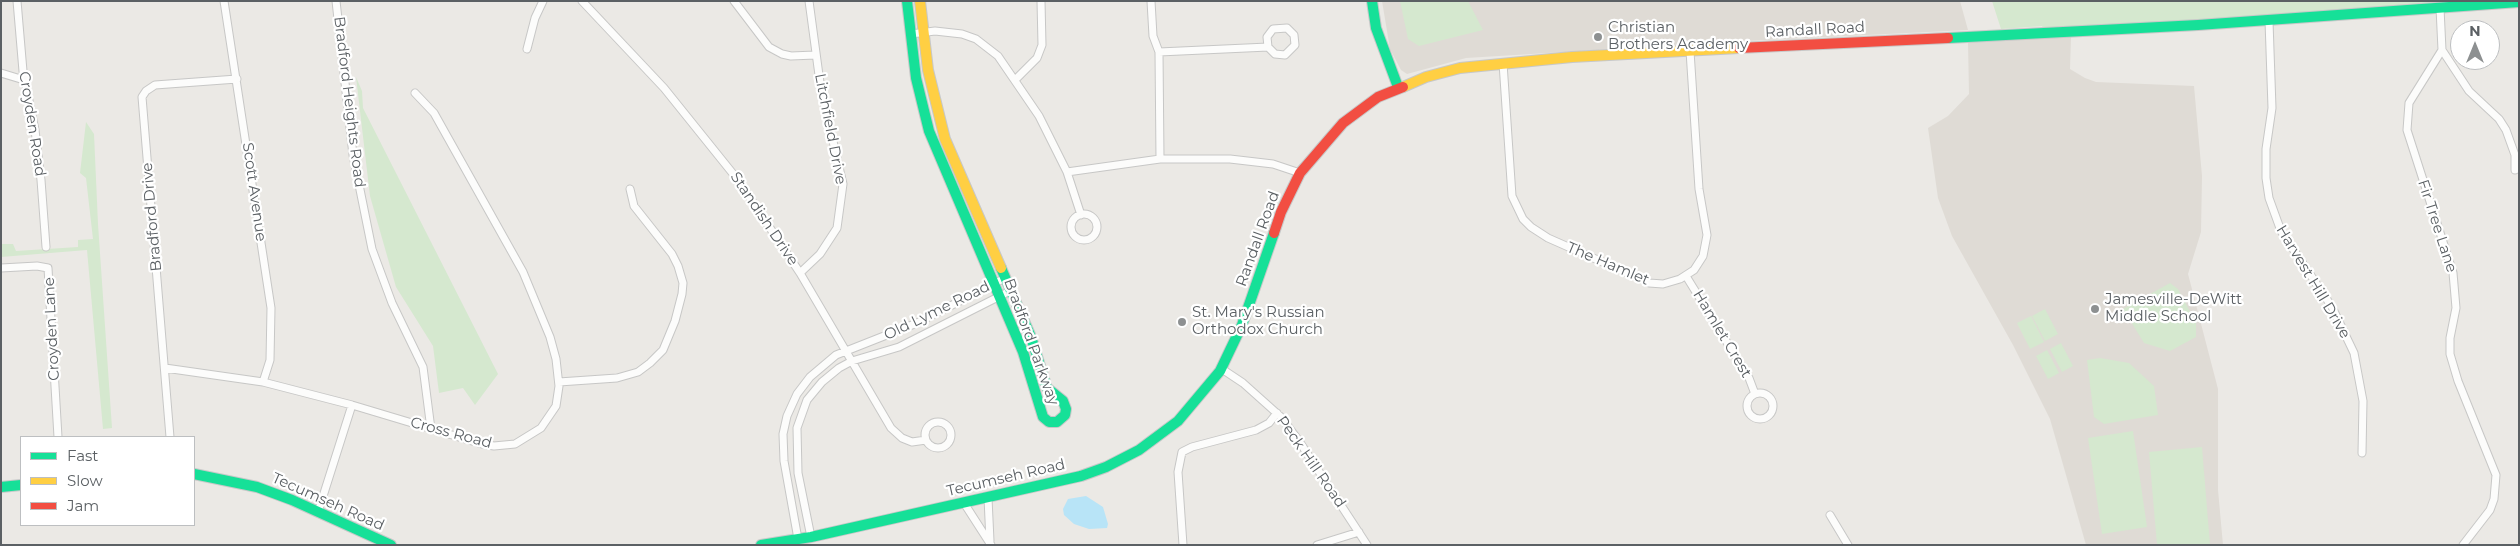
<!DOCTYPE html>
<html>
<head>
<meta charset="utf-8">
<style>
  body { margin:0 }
  #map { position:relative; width:2520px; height:546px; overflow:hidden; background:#ebe9e5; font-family:Montserrat,sans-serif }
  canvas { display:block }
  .frame { position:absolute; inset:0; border:2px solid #5b6064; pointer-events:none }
  .legend { position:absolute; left:20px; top:436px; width:175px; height:90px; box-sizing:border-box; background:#fff; border:1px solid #bdbfc1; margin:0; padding:6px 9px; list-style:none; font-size:15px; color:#5b6064 }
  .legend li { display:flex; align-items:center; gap:10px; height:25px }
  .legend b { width:25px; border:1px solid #bdbfc1 }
  .north { position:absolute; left:2450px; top:20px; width:50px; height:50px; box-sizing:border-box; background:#fff; border:1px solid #bdbfc1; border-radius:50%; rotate:0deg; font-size:14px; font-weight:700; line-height:20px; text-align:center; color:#5b6064 }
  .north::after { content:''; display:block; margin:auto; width:18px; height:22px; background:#8d9091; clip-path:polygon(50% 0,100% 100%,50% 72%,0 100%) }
</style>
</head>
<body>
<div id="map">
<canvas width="2520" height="546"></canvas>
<div class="frame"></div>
<ul class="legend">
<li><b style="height:6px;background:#16e098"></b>Fast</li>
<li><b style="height:6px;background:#ffcf43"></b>Slow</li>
<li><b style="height:6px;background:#f24e42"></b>Jam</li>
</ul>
<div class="north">N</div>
</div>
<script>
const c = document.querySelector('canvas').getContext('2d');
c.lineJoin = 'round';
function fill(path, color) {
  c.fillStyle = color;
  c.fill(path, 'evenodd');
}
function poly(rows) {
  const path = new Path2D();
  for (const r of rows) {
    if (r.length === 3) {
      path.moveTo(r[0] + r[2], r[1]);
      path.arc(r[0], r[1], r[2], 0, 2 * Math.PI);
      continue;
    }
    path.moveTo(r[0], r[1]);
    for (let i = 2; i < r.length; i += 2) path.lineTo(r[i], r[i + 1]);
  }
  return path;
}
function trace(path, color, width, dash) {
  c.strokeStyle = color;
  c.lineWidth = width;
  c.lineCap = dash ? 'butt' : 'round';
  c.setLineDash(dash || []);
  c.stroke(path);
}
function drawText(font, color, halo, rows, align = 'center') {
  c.font = font + ' Montserrat,sans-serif';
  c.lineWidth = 4.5;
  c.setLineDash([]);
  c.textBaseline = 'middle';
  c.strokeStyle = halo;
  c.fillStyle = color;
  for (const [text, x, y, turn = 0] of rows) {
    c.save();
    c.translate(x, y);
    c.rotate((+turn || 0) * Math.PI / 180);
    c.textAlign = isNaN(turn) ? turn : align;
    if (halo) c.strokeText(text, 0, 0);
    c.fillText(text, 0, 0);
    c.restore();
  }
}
fill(poly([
  [1382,1,1960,1,1968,30,1744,41,1466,58,1407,74,1401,70,1390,49],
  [2071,37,2070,69,2085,78,2096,82,2194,86,2202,176,2201,232,2188,274,2218,389,2218,490,2223,545,2086,545,2050,419,2013,345,1952,236,1938,198,1928,128,1948,116,1969,94,1968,42]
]), '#dfdbd5');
fill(poly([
  [1400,1,1468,1,1483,30,1419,46,1408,39],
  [1992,1,2519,1,2045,33,2042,26,2001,29],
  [356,77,362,91,363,108,498,374,475,405,463,388,439,393,433,346,396,287,370,196],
  [86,122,94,134,98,224,112,428,103,429,87,250,1,257,1,244,13,244,16,251,78,247,78,240,93,239,86,178,80,173],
  [2170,283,2178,289,2196,323,2196,337,2170,351,2144,343,2123,309],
  [2045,309,2058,334,2045,341,2032,316],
  [2031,316,2044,342,2030,349,2017,323],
  [2061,343,2073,366,2062,372,2050,349],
  [2047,350,2059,373,2048,379,2036,356],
  [2100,358,2129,363,2154,386,2158,415,2104,424,2094,417,2087,360],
  [2133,431,2147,527,2102,534,2088,438],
  [2202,447,2210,545,2157,545,2149,452]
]), '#d5e8cf');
fill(poly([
  [1086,496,1103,507,1108,524,1107,528,1089,529,1074,524,1064,515,1063,509,1068,499]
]), '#b8e4f7');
const street = poly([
  [17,1,23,71,35,130,41,180,46,247],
  [224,1,271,308,270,360,263,382],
  [336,1,353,155,372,249,392,303,423,367,431,429],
  [582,1,664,88,738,180,800,273,891,428,902,438,912,442,926,440],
  [734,1,769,47,782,54,791,56,815,55],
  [1151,1,1153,36,1159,52,1160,159],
  [2440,8,2442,50,2469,91,2499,119,2506,130,2515,155,2515,170],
  [2269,21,2272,108,2266,149,2266,178,2269,198,2281,231,2332,307,2354,353,2363,401,2362,453],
  [911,34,935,31,962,34,976,39,998,56,1039,116,1067,172,1081,215],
  [527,49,535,18,543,1],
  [2442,50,2409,103,2407,130,2453,273,2456,308,2450,338,2450,354,2458,381,2496,475,2494,499,2490,510,2463,545],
  [1159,52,1268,47,1275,54,1285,55,1295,45,1294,35,1287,28,1273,29,1267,37,1268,47],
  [1503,63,1512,196,1523,219,1531,227,1548,238,1634,276,1649,283,1663,284,1680,279,1694,270,1703,256,1707,235,1699,189,1690,51],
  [1,73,24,80],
  [1015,80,1037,58,1042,45,1041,1],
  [1067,172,1160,159,1230,159,1273,164,1300,173],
  [1084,227,13],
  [1,268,37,266,48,268,58,437],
  [800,273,820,254,837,228,843,184,821,90,809,1],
  [1686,276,1749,378,1755,394],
  [165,368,263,382,352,405,482,444,494,446,515,444,541,428,556,406,559,386,556,359,550,337,523,272,434,113,415,93],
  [1222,369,1243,383,1281,417,1299,441,1367,545],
  [559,382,617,378,638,372,650,363,663,350,675,321,682,294,683,283,678,266,672,254,634,206,630,189],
  [1760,406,13],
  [938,435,13],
  [170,437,142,97,146,91,155,85,237,79],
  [988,498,990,541],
  [964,503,991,545],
  [318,512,352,405],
  [1830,515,1848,545],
  [811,537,798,473,797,428,807,400,822,382,839,368,852,361,899,347,1010,291],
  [798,539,784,461,783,434,787,416,797,394,810,377,836,355,917,323,1005,278],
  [1183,545,1178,472,1182,452,1192,447,1256,430,1269,423,1277,413],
  [1317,545,1359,532]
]);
const fast = poly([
  [907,1,916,78,929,131,1023,352,1043,417,1049,422,1057,422,1065,415,1066,409,1063,401,1047,388,1031,337,1001,268],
  [1372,1,1376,28,1398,87],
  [1948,38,2198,25,2519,2],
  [194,474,257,487,292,500,391,545],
  [1,487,21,485],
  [761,545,811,537,1081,476,1106,467,1139,450,1178,421,1220,371,1242,325,1274,233]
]);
const slow = poly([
  [920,1,928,70,945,139,1001,268],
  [1403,87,1426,77,1460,68,1572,57,1739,48]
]);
const jam = poly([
  [1739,48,1948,38],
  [1274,233,1281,212,1300,173,1343,123,1378,97,1403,87]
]);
trace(street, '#c7c7c6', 9);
trace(fast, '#c7c8c8', 12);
trace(slow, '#c7c8c8', 12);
trace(jam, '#c7c8c8', 12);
trace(street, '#fcfcfb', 7);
trace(fast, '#16e098', 10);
trace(slow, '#ffcf43', 10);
trace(jam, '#f24e42', 10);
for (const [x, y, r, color] of [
  [1598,37,5,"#8d9091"],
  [2095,309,5,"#8d9091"],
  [1182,322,5,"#8d9091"]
]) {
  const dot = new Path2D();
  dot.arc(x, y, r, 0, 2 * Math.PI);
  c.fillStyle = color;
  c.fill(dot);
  trace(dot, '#fff', 2);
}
drawText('15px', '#5b6064', '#fff', [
  ["Christian",1608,28],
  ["Brothers Academy",1608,45],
  ["Jamesville-DeWitt",2105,300],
  ["Middle School",2105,317],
  ["St. Mary's Russian",1192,313],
  ["Orthodox Church",1192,330]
], 'left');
drawText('15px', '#5b6064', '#fff', [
  ["Randall Road",1815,30,-3],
  ["Bradford Heights Road",349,102,83],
  ["Croyden Road",32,124,81],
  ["Litchfield Drive",830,129,79],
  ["Scott Avenue",254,192,82],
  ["Bradford Drive",152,217,-95],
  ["Standish Drive",764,219,56],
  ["Fir Tree Lane",2437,226,72],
  ["Randall Road",1258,239,-70],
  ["The Hamlet",1608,264,23],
  ["Harvest Hill Drive",2313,282,59],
  ["Old Lyme Road",937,311,-26],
  ["Croyden Lane",52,329,-93],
  ["Hamlet Crest",1722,334,59],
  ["Bradford Parkway",1031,342,70],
  ["Cross Road",451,433,15],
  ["Peck Hill Road",1311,462,55],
  ["Tecumseh Road",1006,478,-13],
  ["Tecumseh Road",328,502,24]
]);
</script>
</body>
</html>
